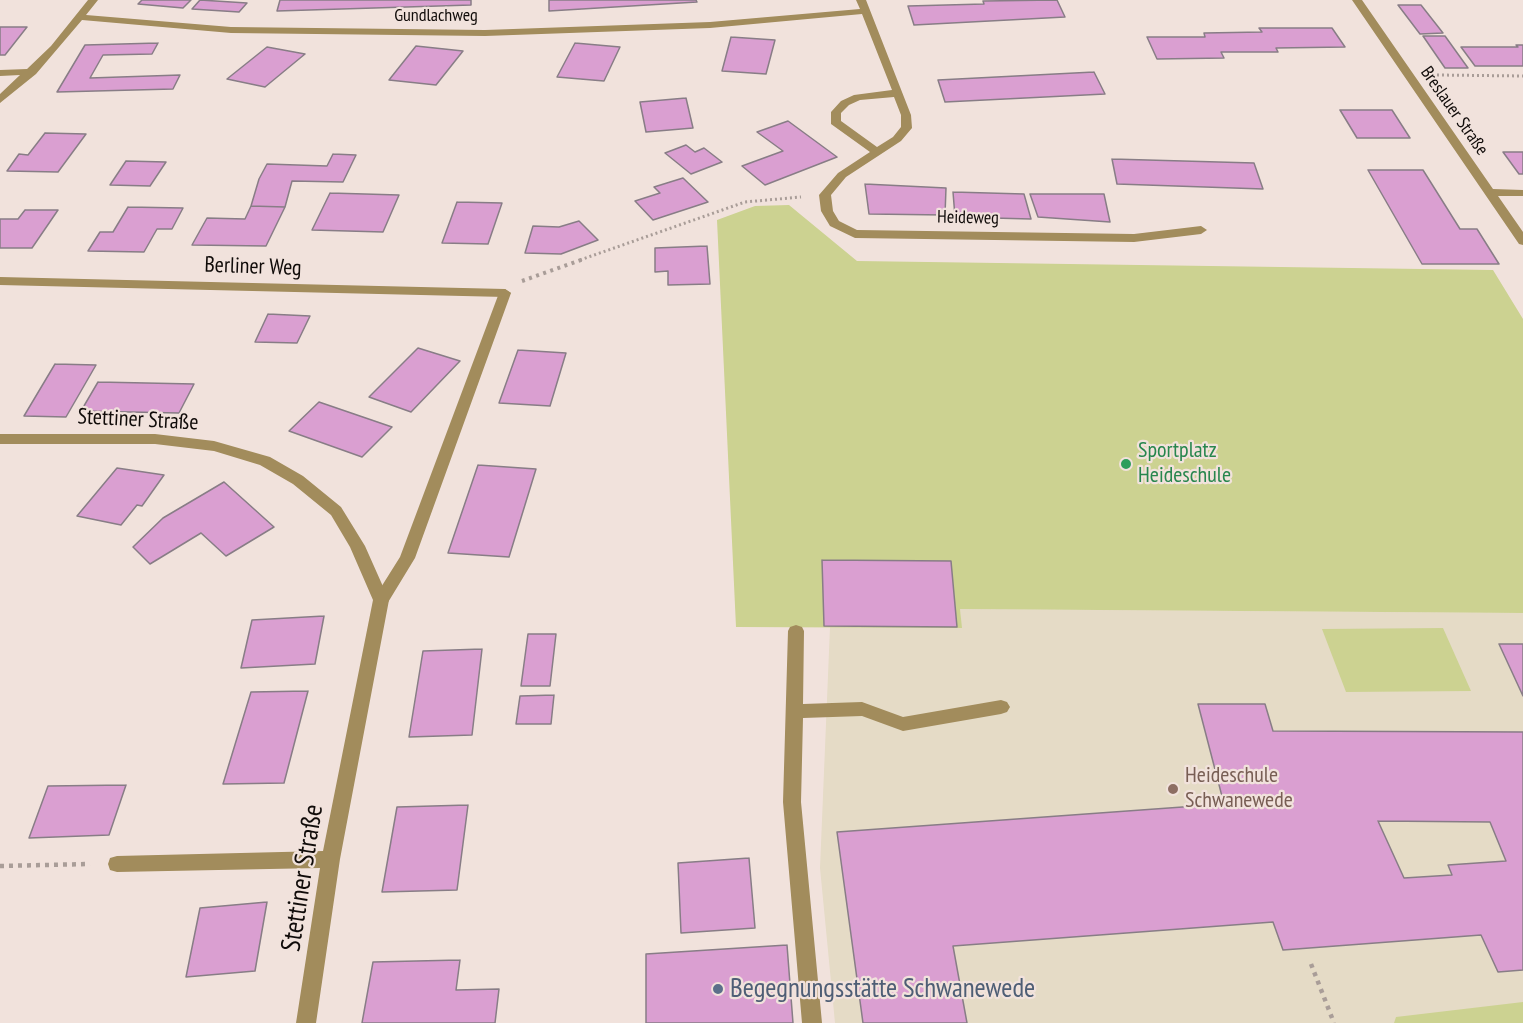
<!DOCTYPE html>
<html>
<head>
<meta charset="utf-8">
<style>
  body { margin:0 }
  canvas { display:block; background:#f1e2dc }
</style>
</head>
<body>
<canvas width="1523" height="1023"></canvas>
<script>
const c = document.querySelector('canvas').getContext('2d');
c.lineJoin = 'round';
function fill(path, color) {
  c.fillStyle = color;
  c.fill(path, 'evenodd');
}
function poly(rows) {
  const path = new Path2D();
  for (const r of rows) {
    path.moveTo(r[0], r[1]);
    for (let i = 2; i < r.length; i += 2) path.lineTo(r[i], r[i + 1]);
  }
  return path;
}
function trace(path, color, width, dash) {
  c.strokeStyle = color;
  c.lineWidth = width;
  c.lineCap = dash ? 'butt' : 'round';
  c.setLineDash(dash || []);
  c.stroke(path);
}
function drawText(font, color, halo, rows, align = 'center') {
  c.font = font + ' "PT Sans Narrow",sans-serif';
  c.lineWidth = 4.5;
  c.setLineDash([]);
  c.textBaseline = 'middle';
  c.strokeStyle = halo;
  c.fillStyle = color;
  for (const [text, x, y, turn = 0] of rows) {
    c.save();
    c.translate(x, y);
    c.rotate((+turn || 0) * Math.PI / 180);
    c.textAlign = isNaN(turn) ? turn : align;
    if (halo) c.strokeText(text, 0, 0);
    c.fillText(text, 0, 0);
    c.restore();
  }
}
fill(poly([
  [960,609,1523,613,1523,1023,835,1023,820,868,830,627,961,628]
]), '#e5dbc6');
fill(poly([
  [789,205,857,261,1493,270,1523,319,1523,613,960,609,962,628,736,627,717,220,755,206],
  [1443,628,1471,691,1346,692,1322,629],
  [1523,1002,1523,1023,1394,1023,1396,1017]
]), '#ccd291');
const building = poly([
  [142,0,191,0,183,8,138,4,142,0],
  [200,0,247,3,239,12,192,9,200,0],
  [280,0,471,0,471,5,277,11,280,0],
  [549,0,696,0,697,2,549,11,549,0],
  [1057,0,1065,17,914,25,908,6,984,4,983,1,1057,0],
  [1398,5,1421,5,1443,33,1420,34,1398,5],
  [0,27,27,27,5,55,0,55,0,27],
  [1259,28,1332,28,1345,47,1276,48,1278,52,1221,52,1224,58,1157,59,1147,37,1205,37,1204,33,1262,32,1259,28],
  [1423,36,1445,36,1468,68,1445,68,1423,36],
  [731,37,775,40,766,74,722,71,731,37],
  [158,43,152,54,103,55,90,78,180,75,173,89,57,92,85,45,158,43],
  [575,43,620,47,604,81,557,77,575,43],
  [1516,45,1523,45,1523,66,1475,66,1461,47,1518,47,1516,45],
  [416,46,463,51,436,85,389,80,416,46],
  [267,47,305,54,265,87,227,79,267,47],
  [1094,72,1105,94,945,102,938,80,1094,72],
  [686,98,693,128,646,132,640,102,686,98],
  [1340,110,1392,110,1410,138,1357,138,1340,110],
  [788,121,837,157,765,185,742,166,783,151,757,132,788,121],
  [45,133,86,134,58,172,7,171,19,154,28,155,45,133],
  [686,145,695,152,704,148,722,162,691,174,665,153,686,145],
  [1503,152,1523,152,1523,174,1519,174,1503,152],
  [333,154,356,155,343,182,292,181,285,207,251,206,259,179,267,164,327,166,333,154],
  [1112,159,1254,163,1263,189,1117,184,1112,159],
  [126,161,166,162,150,186,110,185,126,161],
  [1368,170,1423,170,1460,229,1477,229,1499,264,1422,264,1368,170],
  [683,178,708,202,653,220,635,201,660,193,654,187,683,178],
  [865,184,946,188,945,215,869,214,865,184],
  [953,192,1024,194,1031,219,955,217,953,192],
  [330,193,399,195,383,232,312,230,330,193],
  [1030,194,1104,194,1110,222,1038,217,1030,194],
  [457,202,502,203,488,244,442,243,457,202],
  [251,206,285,207,266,246,192,245,207,218,245,219,251,206],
  [128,207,183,208,172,229,157,229,144,252,88,251,100,232,113,232,128,207],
  [25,210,58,210,32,248,0,248,0,219,18,219,25,210],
  [579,221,598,240,561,254,525,253,533,226,559,227,579,221],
  [707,246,710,284,668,285,668,271,655,272,655,248,707,246],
  [268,314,310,316,297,343,255,342,268,314],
  [418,348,460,361,411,412,369,397,418,348],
  [518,350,566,353,550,406,499,403,518,350],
  [55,364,96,365,66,417,24,416,55,364],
  [98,382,194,384,179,413,81,411,98,382],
  [319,402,392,427,362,457,289,431,319,402],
  [478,465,536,469,509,557,448,553,478,465],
  [117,468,164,475,142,506,137,505,121,525,77,516,117,468],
  [224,482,274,527,226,556,201,533,150,564,133,547,163,518,224,482],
  [822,560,951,561,957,627,824,626,822,560],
  [324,616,315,664,241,668,252,620,324,616],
  [528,634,556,634,550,686,521,686,528,634],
  [1499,644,1523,644,1523,696,1499,644],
  [482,649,472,735,409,737,423,651,482,649],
  [308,691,284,783,223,784,251,692,308,691],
  [554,695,551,724,516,724,520,696,554,695],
  [1198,704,1265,704,1273,731,1523,732,1523,970,1498,972,1481,935,1283,950,1273,922,953,946,967,1023,863,1023,837,832,1224,804,1198,704],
  [1378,821,1490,822,1506,861,1448,865,1452,875,1404,878,1378,821],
  [126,785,109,835,29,838,48,786,126,785],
  [468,805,457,890,382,892,397,807,468,805],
  [749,858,755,928,681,933,678,863,749,858],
  [267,902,255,971,186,977,200,908,267,902],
  [787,945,793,1023,646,1023,646,954,787,945],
  [460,960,456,990,499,989,495,1023,362,1023,373,962,460,960]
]);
fill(building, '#da9fd1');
trace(building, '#887d86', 1.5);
trace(poly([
  [1437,75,1523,76],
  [580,260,745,202,801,197]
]), '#a99d98', 3, [2, 3]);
trace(poly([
  [522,281,584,259]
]), '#a99d98', 4, [3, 4.5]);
trace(poly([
  [0,866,90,864],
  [1311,964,1334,1023]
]), '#a99d98', 4.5, [4, 5]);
fill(poly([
  [505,289,511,293,415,558,387,604,375,604,373,600,400,557,499,293,505,289],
  [796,625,802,627,804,631,803,704,862,702,903,717,1001,700,1007,702,1010,707,1007,712,1001,714,903,731,862,716,803,718,801,802,822,1023,802,1023,783,802,788,631,790,627,796,625]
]), '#a28c5c');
fill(poly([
  [88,0,98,0,86,15,231,27,485,30,710,22,860,9,856,0,866,0,911,115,912,128,901,141,846,177,831,195,833,211,839,221,857,230,1134,234,1201,226,1207,230,1201,234,1134,242,855,238,830,226,821,211,819,195,838,173,870,152,831,124,831,112,841,101,854,95,892,90,862,14,710,28,485,36,231,33,82,20,36,74,0,103,0,94,20,75,0,76,0,70,27,69,51,46,88,0],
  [894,97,901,115,901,127,893,137,877,147,841,121,841,113,849,105,860,100,894,97],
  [1352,0,1362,0,1493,189,1523,190,1523,196,1498,196,1523,232,1523,245,1519,244,1352,0],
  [0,277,505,289,511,293,505,297,0,285,0,277],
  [0,434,155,434,214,441,270,457,303,476,341,507,365,546,389,600,340,859,316,1023,296,1023,320,868,117,872,110,870,108,864,110,858,117,856,323,851,373,600,350,547,331,515,293,484,260,465,214,451,155,444,0,444,0,434]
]), '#a28c5c');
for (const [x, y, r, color] of [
  [1126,464,6,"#2e9e5b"],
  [1173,789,6,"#8d6e63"],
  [718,989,6,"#5c6f8a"]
]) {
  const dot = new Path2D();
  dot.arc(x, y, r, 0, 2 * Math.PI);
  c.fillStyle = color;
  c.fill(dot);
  trace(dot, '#f1e2dc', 2);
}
drawText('18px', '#100b09', '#f1e2dc', [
  ["Gundlachweg",436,16],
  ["Breslauer Straße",1454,111,55],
  ["Heideweg",968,218,1]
]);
drawText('22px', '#100b09', '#f1e2dc', [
  ["Berliner Weg",253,267,2],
  ["Stettiner Straße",138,420,3]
]);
drawText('22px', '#27864d', '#f1e2dc', [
  ["Sportplatz",1138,451],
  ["Heideschule",1138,476]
], 'left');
drawText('22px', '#785e54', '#f1e2dc', [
  ["Heideschule",1185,776],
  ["Schwanewede",1185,801]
], 'left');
drawText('27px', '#100b09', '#f1e2dc', [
  ["Stettiner Straße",303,878,-81]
]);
drawText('27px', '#4e5e75', '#f1e2dc', [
  ["Begegnungsstätte Schwanewede",730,989]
], 'left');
</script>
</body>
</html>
